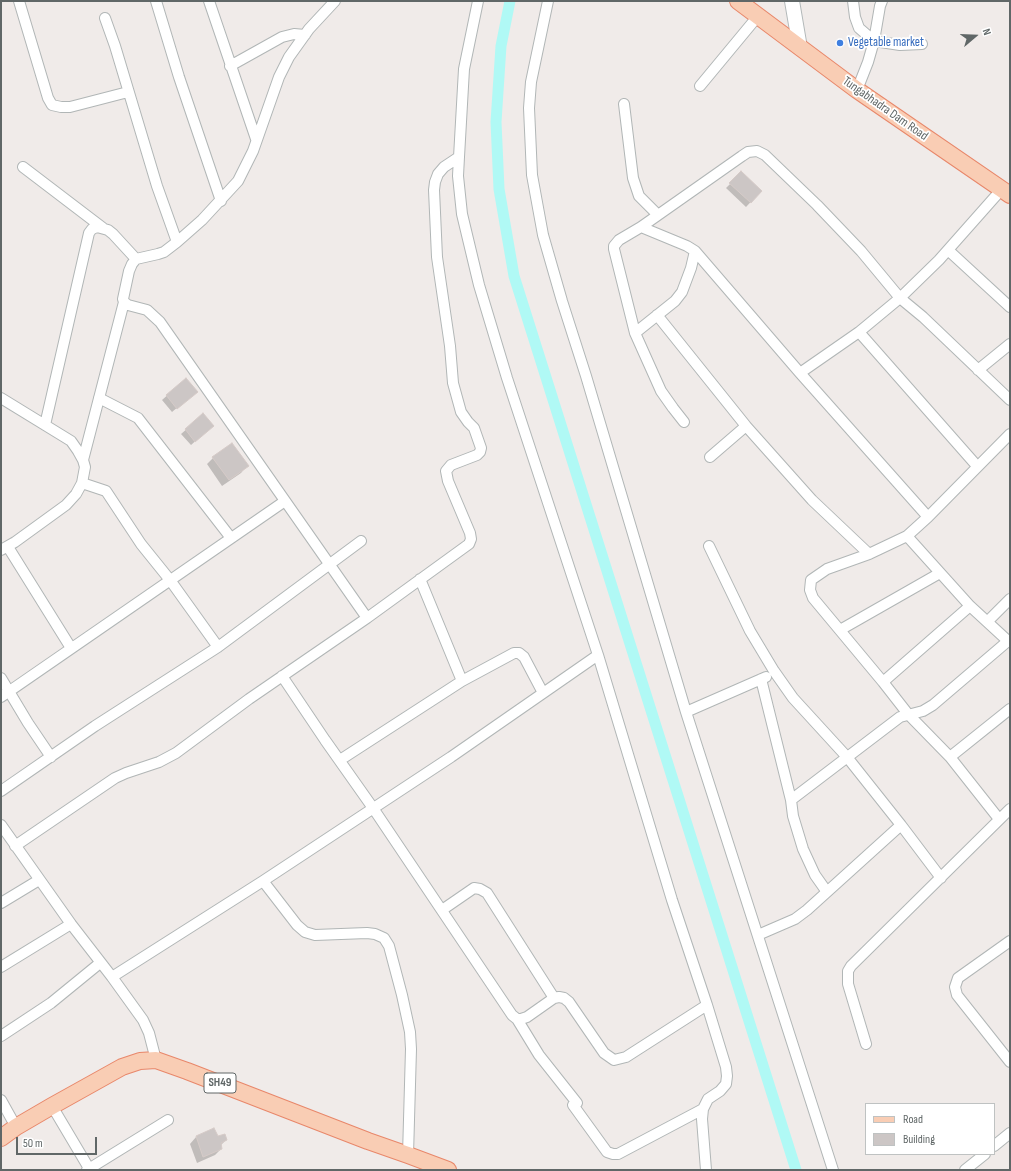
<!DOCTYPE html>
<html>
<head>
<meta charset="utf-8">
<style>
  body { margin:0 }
  #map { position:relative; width:1011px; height:1171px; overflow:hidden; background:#f0ebe9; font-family:"Sofia Sans Condensed",sans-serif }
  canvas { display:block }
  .frame { position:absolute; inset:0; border:2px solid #606767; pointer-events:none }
  .legend { position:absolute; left:865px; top:1103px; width:130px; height:52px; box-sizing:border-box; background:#fff; border:1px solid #bfc2c2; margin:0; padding:5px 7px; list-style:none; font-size:12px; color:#606767 }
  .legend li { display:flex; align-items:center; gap:8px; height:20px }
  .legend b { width:20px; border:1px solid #bfc2c2 }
  .north { position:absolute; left:955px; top:16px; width:40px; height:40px; -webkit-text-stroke:3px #fff; paint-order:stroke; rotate:71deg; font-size:11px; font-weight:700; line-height:16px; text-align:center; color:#606767 }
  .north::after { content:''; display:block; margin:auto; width:14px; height:18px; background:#606767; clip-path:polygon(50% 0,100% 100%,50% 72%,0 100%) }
  .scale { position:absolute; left:16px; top:1137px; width:81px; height:18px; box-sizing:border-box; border:2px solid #606767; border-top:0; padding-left:5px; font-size:12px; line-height:14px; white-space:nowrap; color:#606767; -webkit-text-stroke:3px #fff; paint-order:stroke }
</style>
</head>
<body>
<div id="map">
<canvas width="1011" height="1171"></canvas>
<div class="frame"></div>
<ul class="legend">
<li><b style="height:5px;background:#f9cdb4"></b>Road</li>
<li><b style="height:11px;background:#ccc6c5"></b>Building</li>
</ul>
<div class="north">N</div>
<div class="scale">50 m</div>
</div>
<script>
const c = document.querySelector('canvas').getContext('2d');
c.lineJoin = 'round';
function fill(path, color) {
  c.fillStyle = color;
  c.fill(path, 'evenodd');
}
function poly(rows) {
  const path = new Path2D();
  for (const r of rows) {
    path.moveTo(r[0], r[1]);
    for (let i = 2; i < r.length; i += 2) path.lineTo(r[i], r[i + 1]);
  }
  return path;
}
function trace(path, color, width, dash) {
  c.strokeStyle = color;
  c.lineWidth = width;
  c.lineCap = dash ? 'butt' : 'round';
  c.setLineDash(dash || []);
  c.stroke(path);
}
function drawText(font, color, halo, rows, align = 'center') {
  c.font = font + ' "Sofia Sans Condensed",sans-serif';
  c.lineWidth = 3.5;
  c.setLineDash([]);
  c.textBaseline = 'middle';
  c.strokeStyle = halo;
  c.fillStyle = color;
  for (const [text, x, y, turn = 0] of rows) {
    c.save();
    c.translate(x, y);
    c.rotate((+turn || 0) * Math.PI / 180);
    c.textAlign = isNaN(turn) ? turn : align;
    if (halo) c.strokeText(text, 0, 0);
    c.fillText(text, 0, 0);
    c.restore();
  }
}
fill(poly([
  [741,173,761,191,746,207,726,188],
  [186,379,192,395,172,412,162,400],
  [203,415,208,430,191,445,181,434],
  [213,458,247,466,241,473,222,486,207,464],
  [214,1129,218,1138,226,1140,221,1145,221,1149,215,1155,197,1163,190,1144,196,1137]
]), '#0003');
trace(poly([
  [510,1,501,46,496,122,499,189,514,276,796,1170]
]), '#b0f9f5', 11);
const building = poly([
  [741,171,762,191,751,203,729,183,741,171],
  [186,378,198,392,177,409,166,395,186,378],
  [203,413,214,426,195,442,185,429,203,413],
  [232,443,249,466,229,480,212,457,232,443],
  [214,1128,218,1136,225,1134,227,1140,221,1143,222,1149,203,1157,196,1136,214,1128]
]);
fill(building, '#ccc6c5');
trace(building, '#d5cac7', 1);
const street = poly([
  [19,1,48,98,52,105,61,107,70,107,128,92],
  [156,1,179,77,221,201],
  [209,1,256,139],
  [335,1,309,29,289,57,279,77,253,151,238,181,202,220,177,242,164,252,158,254,136,259,132,264,129,271,123,299,124,302,128,305,147,310,160,322,367,618],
  [478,1,464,69,459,157,458,176,462,214,479,285,507,378,598,655,672,900,707,1005,726,1067,727,1076,726,1084,720,1091,708,1099,703,1109,702,1119,706,1170],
  [548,1,531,82,529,108,532,175,543,235,562,301,586,376,686,712,833,1170],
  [853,1,855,17,859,28,874,41,900,45,922,44],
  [105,18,115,46,157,186,177,242],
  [230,66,282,37,294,34,305,35],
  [700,86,758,16],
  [857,90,868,62,874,41,880,6,882,1],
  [624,104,633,178,639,196,658,215],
  [23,167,103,228],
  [641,227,687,246,695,251,800,373,928,517],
  [948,250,1010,307],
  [657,315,746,426,812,500,869,554],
  [859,332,977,466],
  [635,333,675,301,682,292,691,268,695,251],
  [978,370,1010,344],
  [800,373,859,332,900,298,939,260,1001,190],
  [1,398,71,441,78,451,83,460,85,467,82,483,76,494,66,505,15,542,1,550],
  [99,398,138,418,231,538],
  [684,422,673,408,661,391,635,333,614,249,614,246,619,240,641,227,742,156,748,152,757,151,765,155,817,205,861,251,900,298,923,317,1010,400],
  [45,425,89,233,92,229,97,227,108,230,113,234,136,259],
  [710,457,746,426],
  [83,460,124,302],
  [82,483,106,491,141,544,170,580,218,647],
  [709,546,750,631,774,671,793,698,847,757,901,825,941,878],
  [8,547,71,648],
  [420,579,462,681],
  [988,621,1010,599],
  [840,630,940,573],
  [282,676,325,740,373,808,512,1015,517,1019,521,1019,527,1017,554,998,559,997,564,998,569,1002,604,1053,614,1060,626,1057,707,1005],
  [1,678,28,723,51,757],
  [761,679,791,800,793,816,803,849,815,875,827,892],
  [883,682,970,606],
  [1,697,285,501],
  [686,712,766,677],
  [950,757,1010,709],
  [340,760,462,681,514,653,519,653,524,657,543,693],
  [1,791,95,726,218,647,361,541],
  [791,800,900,717,923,711,933,705,1008,641,970,606,907,536],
  [999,819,950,757,908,714,883,682,813,598,810,590,811,580,827,569,869,554,907,536,928,517,1010,434],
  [1,825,71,924,112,977,143,1020,149,1033,156,1060],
  [15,846,115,778,126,773,159,762,176,753,249,699,367,618,469,544,471,539,470,533,448,481,446,471,451,465,477,455,480,452,481,448,474,428,468,422,461,412,453,383,450,346,437,257,434,190,435,182,438,174,444,167,459,157],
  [263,881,297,925,305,932,315,935,367,933,375,934,384,938,389,946,402,995,410,1032,411,1049,408,1155],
  [1,903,39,880],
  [442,910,474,888,480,889,487,893,554,998],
  [758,935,795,919,807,910,901,825],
  [1010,941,958,978,955,987,957,995,1010,1062],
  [1,967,71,924],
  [112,977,263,881,451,757,598,655],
  [517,1019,539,1055,577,1103],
  [1,1036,51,1003,100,963],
  [866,1044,848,984,848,971,851,966,1010,809],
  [1,1100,16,1127],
  [573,1105,607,1152,613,1154,618,1154,703,1109],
  [52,1106,90,1170],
  [994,1146,1010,1133],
  [87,1170,168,1120],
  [965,1170,985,1154]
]);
const secondary = poly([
  [792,1,800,48]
]);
const primary = poly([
  [738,1,857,90,1010,195],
  [1,1138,16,1127,52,1106,122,1067,140,1061,156,1060,187,1071,368,1141,408,1155,448,1170]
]);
trace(street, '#b1b6b6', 12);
trace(secondary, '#b2b8b9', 16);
trace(primary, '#e8876a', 18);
trace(street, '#fff', 10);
trace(secondary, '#fff', 14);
trace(primary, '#f9cdb4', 16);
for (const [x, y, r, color] of [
  [840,43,4,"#3f7fe0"]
]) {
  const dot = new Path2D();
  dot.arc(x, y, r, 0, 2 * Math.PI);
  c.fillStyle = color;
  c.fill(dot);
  trace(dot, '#fff', 1.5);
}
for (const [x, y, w] of [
  [220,1083,32]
]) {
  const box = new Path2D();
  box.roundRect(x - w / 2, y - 10, w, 20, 3);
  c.fillStyle = '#fff';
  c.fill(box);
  trace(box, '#606767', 1);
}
drawText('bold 12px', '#606767', null, [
  ["SH49",220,1083]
]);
drawText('13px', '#366cbe', '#fff', [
  ["Vegetable market",848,43]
], 'left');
drawText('13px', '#606767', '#fff', [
  ["Tungabhadra Dam Road",885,109,35]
]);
</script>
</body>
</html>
